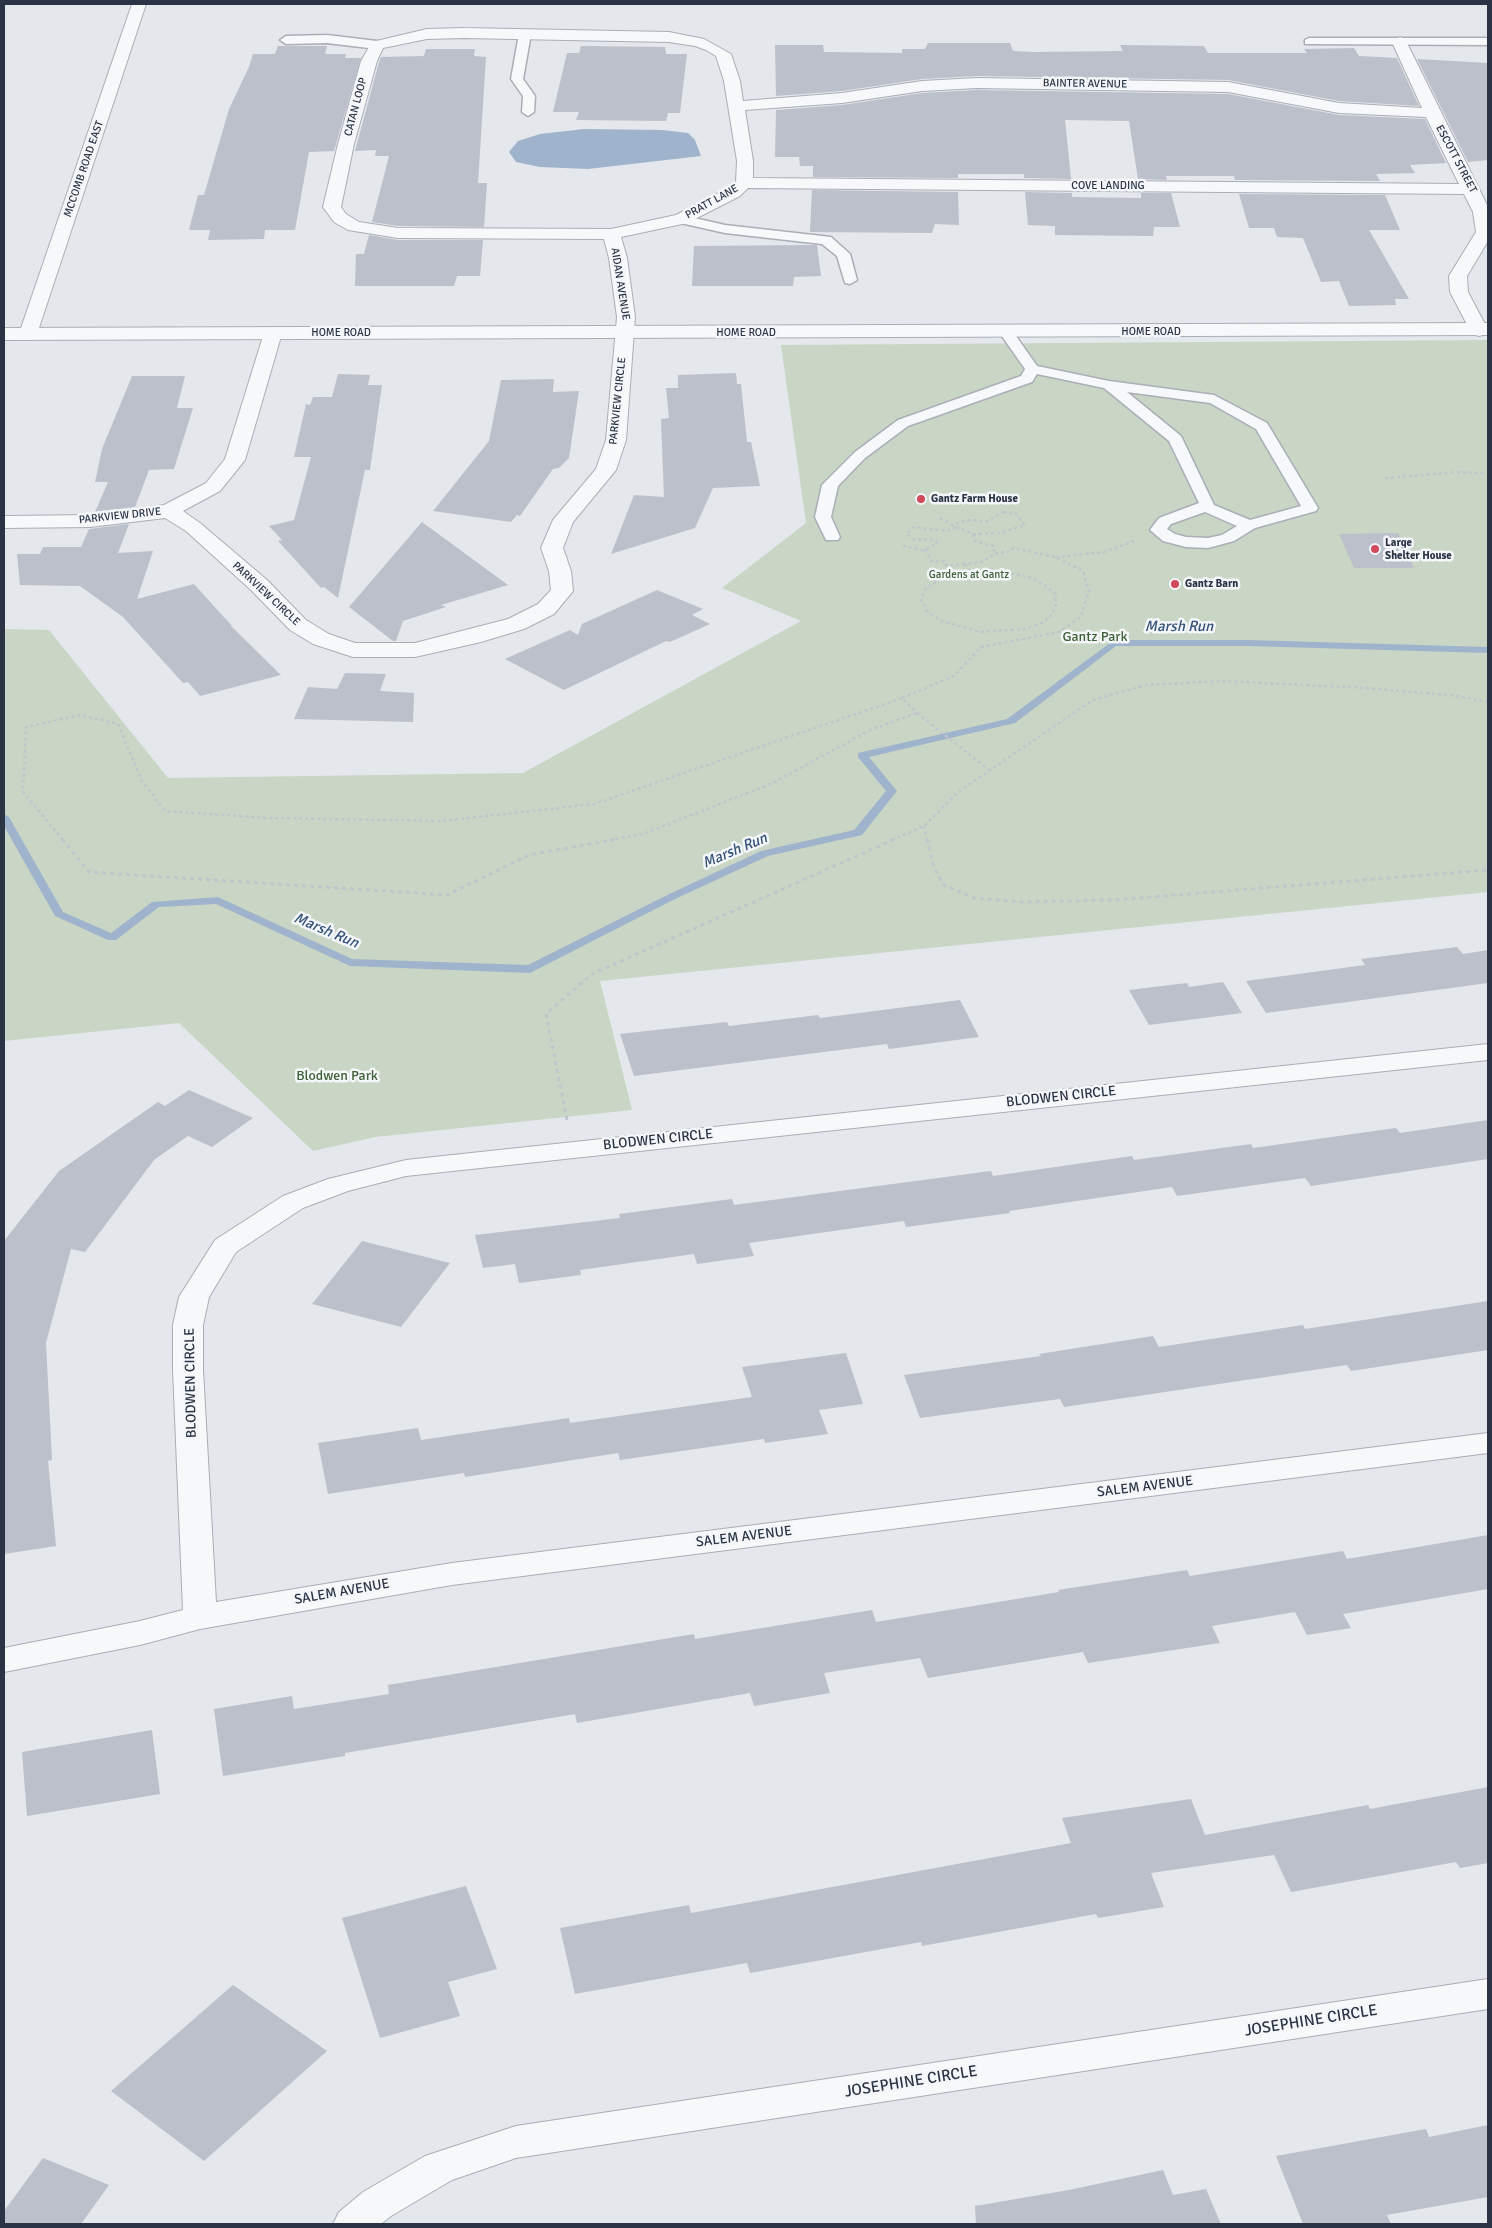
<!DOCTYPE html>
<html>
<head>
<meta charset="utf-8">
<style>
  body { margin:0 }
  #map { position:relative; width:1492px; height:2228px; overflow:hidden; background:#e4e7ec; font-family:Signika,sans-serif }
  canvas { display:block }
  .frame { position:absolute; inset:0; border:5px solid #2b3445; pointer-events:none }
</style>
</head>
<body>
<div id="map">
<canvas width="1492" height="2228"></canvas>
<div class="frame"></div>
</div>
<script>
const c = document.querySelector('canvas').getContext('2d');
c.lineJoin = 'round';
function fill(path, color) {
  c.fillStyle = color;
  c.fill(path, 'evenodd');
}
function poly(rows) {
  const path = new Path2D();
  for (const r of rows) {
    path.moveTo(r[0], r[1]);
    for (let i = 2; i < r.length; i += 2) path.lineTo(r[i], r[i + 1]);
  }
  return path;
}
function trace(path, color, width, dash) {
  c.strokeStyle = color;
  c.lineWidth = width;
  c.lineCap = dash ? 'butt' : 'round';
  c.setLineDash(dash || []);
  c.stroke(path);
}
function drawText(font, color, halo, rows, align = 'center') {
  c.font = font + ' Signika,sans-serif';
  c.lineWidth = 5;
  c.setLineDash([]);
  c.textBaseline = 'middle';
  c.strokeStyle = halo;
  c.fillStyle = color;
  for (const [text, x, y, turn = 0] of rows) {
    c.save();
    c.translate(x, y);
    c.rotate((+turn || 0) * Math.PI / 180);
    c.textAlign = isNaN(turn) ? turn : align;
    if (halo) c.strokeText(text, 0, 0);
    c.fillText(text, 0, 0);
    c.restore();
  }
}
fill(poly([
  [1488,340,1488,892,600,981,632,1110,375,1137,313,1151,179,1023,4,1041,4,629,49,630,168,778,523,773,801,621,722,588,806,523,781,345]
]), '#c9d6c5');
fill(poly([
  [584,129,662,130,688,133,695,140,701,156,588,169,540,167,516,162,509,152,518,141,540,134]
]), '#9fb4cc');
fill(poly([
  [1114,640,1248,640,1488,647,1488,653,1248,646,1116,646,1015,723,869,757,897,791,862,835,768,856,673,900,530,973,350,966,216,904,159,907,116,940,108,940,55,916,4,826,4,814,9,817,63,912,111,933,152,902,218,897,352,959,528,965,665,896,761,851,854,830,886,791,858,757,858,753,1007,719,1114,640]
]), '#9fb4cc');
fill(poly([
  [928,43,1010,43,1013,51,1034,52,1123,51,1120,45,1204,46,1208,53,1307,53,1304,49,1354,48,1359,56,1397,58,1419,106,1339,101,1228,80,977,76,922,79,842,91,776,96,775,45,823,45,824,52,902,53,902,49,925,49],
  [278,46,327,46,325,54,346,54,345,58,361,58,334,151,309,152,295,230,265,230,264,239,208,240,210,230,189,230,198,195,204,195,229,109,249,67,253,54,275,54],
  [581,46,665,47,666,54,687,54,680,113,668,113,666,121,576,120,579,112,553,112,567,53,579,53],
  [426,49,475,49,474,56,486,57,478,183,487,183,484,227,398,226,372,222,389,156,375,156,376,150,355,151,379,62,381,57,424,56],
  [1417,59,1488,63,1488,160,1468,162],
  [977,90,1228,94,1339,115,1425,119,1446,163,1410,165,1415,173,1376,174,1380,181,1235,180,1234,176,1166,176,1167,180,1138,179,1129,121,1065,120,1071,179,1024,178,1024,174,958,174,958,178,813,177,813,166,800,166,799,157,775,157,776,110,842,105,922,93],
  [812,190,958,192,959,225,935,224,932,233,810,232],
  [1025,192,1072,193,1072,197,1141,198,1141,193,1171,193,1180,227,1154,227,1153,236,1055,235,1055,226,1028,225],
  [1239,194,1385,195,1400,230,1369,230,1409,299,1395,299,1396,305,1349,306,1339,281,1321,282,1303,238,1277,237,1274,228,1249,228],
  [369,235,398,240,483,240,480,276,457,276,454,286,355,286,356,254,364,254],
  [817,245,821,276,794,277,793,286,692,286,694,246],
  [736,373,737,384,741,384,747,442,751,442,760,486,713,488,695,528,611,554,634,495,664,497,661,419,669,418,666,388,678,388,678,375],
  [338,374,370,375,368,385,382,385,370,470,365,470,338,598,324,587,321,588,278,541,282,540,269,526,294,520,311,457,294,457,306,404,310,405,313,397,332,397],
  [132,376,185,376,177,408,193,408,174,469,149,470,135,507,95,512,108,482,95,482,102,449],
  [554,379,553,392,579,391,569,458,559,468,553,469,520,516,517,515,511,522,433,511,489,441,501,380],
  [422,522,508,585,441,605,446,607,403,621,396,641,393,641,349,607],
  [129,524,118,553,153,551,137,599,194,584,232,626,231,626,281,675,200,696,188,682,183,683,123,617,80,586,20,585,17,554,40,554,43,547,81,547,89,529],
  [1398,533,1414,568,1354,568,1339,534],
  [657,590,703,609,692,615,710,624,670,642,666,641,564,690,505,659,570,630,578,635,582,624],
  [345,673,386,674,380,691,414,693,413,722,294,719,308,687,337,689],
  [1457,947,1463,954,1488,950,1488,983,1266,1013,1246,981,1365,965,1361,959],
  [1223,982,1242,1013,1149,1025,1129,990,1187,983,1189,987],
  [960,1000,979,1037,889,1049,887,1044,634,1076,620,1034,727,1022,729,1026,818,1015,820,1018],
  [189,1090,253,1118,212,1147,188,1136,154,1160,85,1252,71,1249,46,1343,52,1460,48,1461,56,1546,4,1554,4,1241,59,1171,158,1102,165,1106],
  [1488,1120,1488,1159,1311,1186,1305,1178,1177,1196,1172,1187,1009,1211,1010,1213,906,1227,904,1221,749,1243,754,1256,697,1264,694,1254,580,1270,581,1275,519,1283,515,1264,483,1268,475,1235,620,1218,619,1214,732,1199,734,1205,991,1171,993,1176,1132,1156,1134,1160,1251,1144,1253,1148,1396,1128,1400,1133],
  [362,1241,450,1263,401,1327,312,1304],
  [1488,1301,1488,1350,1351,1371,1347,1365,1064,1407,1060,1399,920,1418,904,1375,1041,1356,1039,1354,1153,1336,1159,1347,1303,1325,1305,1329],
  [846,1353,863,1404,819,1410,828,1434,765,1443,764,1439,620,1460,618,1453,465,1477,464,1473,328,1494,318,1443,418,1428,421,1440,569,1418,570,1423,752,1397,742,1367],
  [1488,1535,1488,1589,1343,1614,1351,1628,1307,1635,1295,1612,1212,1626,1220,1643,1088,1663,1083,1652,928,1678,920,1658,824,1673,830,1693,754,1706,750,1693,577,1723,575,1714,345,1753,345,1756,223,1776,214,1709,292,1696,294,1709,389,1694,388,1685,694,1634,695,1639,872,1610,876,1622,1059,1592,1058,1590,1187,1570,1190,1576,1343,1551,1347,1559],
  [152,1730,160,1794,27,1816,22,1752],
  [1488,1787,1488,1863,1460,1868,1456,1862,1291,1892,1274,1855,1151,1873,1164,1907,1098,1918,1096,1914,922,1946,921,1942,750,1973,747,1963,575,1994,560,1928,689,1905,691,1913,1071,1843,1062,1818,1191,1799,1205,1835,1368,1805,1370,1809],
  [466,1886,497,1969,448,1982,460,2016,380,2038,342,1918],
  [233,1985,327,2051,204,2161,111,2091],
  [1488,2125,1488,2197,1387,2215,1391,2224,1303,2224,1276,2156,1426,2129,1429,2137],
  [43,2158,109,2185,81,2224,4,2224,4,2211],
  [1163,2170,1173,2195,1206,2189,1221,2224,976,2224,975,2206,1069,2190]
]), '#bbc0ca');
const service = poly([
  [525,30,531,34,523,79,535,96,534,112,528,116,522,112,523,96,511,79,519,34,525,30],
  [327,35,377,41,383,45,377,49,327,43,286,44,280,40,286,36,327,35],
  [1309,38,1486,38,1488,39,1488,45,1305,44,1305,40,1309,38],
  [681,215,725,225,831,237,850,254,857,280,850,284,845,283,837,256,822,244,725,233,676,222,674,219,681,215],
  [1006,328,1011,329,1037,366,1109,381,1214,395,1267,423,1318,508,1316,511,1255,528,1234,541,1208,548,1186,547,1163,541,1150,530,1159,518,1199,503,1169,441,1104,388,1037,374,1032,382,908,426,865,458,838,486,831,517,840,537,838,540,826,540,815,517,822,485,855,452,898,420,1021,376,1025,369,999,332,1006,328],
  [1127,392,1210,403,1256,429,1301,506,1250,520,1214,505,1181,436,1127,392],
  [1205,512,1237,526,1222,535,1208,538,1186,537,1175,534,1167,529,1171,524,1205,512]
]);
const minor = poly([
  [132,4,146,4,37,334,35,338,28,340,21,338,19,334,132,4],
  [464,28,669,32,704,39,731,54,740,81,743,101,842,93,922,81,977,78,1228,82,1339,103,1422,108,1392,42,1400,37,1405,39,1488,207,1488,241,1467,276,1468,292,1488,330,1486,334,1479,336,1472,334,1450,292,1449,276,1476,232,1473,212,1464,194,748,188,740,196,687,223,621,237,627,258,635,317,626,440,616,470,573,522,563,548,571,571,573,591,554,614,524,629,481,642,415,657,353,657,313,644,290,630,251,590,186,531,165,518,90,527,4,528,4,516,90,515,164,505,206,483,225,459,264,333,266,329,273,327,280,329,282,333,245,460,220,491,183,511,200,523,267,580,306,620,329,634,355,643,415,643,508,619,538,604,551,590,549,571,541,548,553,520,596,469,606,440,617,317,609,258,604,239,398,238,348,230,334,222,323,207,338,144,361,61,372,42,427,29,464,28],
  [464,38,669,42,695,46,706,50,716,56,724,81,737,161,736,182,728,188,676,215,611,229,398,228,359,222,346,214,341,207,354,144,377,61,383,48,427,39,464,38],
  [977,88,1228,92,1339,113,1426,117,1459,184,753,178,753,161,745,110,842,103,922,91,977,88],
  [1488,1044,1488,1060,406,1176,348,1191,303,1208,236,1252,209,1297,203,1325,203,1370,216,1602,452,1563,1488,1433,1488,1453,452,1585,200,1629,140,1645,4,1672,4,1648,140,1621,183,1610,173,1370,173,1325,179,1297,215,1240,283,1196,328,1179,406,1160,1488,1044],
  [1488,1979,1488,2009,516,2158,452,2180,391,2216,381,2224,333,2224,339,2212,363,2192,425,2156,516,2126,1488,1979]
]);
const tertiary = poly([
  [1488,323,1488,335,4,340,4,328,1488,323]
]);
trace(service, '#a9aeb7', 3);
trace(minor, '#a9aeb7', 2);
trace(tertiary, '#a9aeb7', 2);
trace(poly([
  [1385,478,1457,472,1488,473],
  [983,503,999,501],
  [1003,512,1015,513,1025,525,1000,533,973,534,952,525,966,520,987,521,1003,512],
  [940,518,952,525],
  [973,534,975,541,994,546,994,554,1012,551,1013,548,1055,557],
  [903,546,923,550,937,544,936,541,930,539,915,540,907,534,913,527,947,531,957,527],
  [925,549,932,562,944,561,947,566,982,562,994,554],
  [965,564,970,571],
  [993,570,1033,578,1046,586,1055,594,1056,605,1052,615,1042,623,1024,629,981,632,941,621,928,612,921,600,926,588,943,577,970,571,993,570],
  [902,698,954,676,981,647,1059,632,1081,617,1089,591,1083,571,1055,557,1104,552,1134,541],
  [917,713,989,770],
  [924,826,927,840],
  [63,840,23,792,26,727,80,715,118,724,142,781,165,811,268,818,440,821,594,804,902,698,917,713],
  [610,840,643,834,773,783,870,730,917,713],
  [892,840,924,826,958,792,1093,700,1146,685,1222,681,1366,688,1457,696,1488,702]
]), '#c2c5cb', 2.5, [3, 3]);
trace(poly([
  [62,839,89,872,447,895,529,855,617,839],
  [927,839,934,868,944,885,974,898,1020,902,1113,900,1488,870],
  [567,1120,546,1014,592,974,895,839]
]), '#c2c5cb', 3, [4, 4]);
fill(service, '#f7f8fa');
fill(minor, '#f7f8fa');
fill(tertiary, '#f7f8fa');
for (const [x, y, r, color] of [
  [921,499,5,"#d1495b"],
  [1375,549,5,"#d1495b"],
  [1175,584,5,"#d1495b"]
]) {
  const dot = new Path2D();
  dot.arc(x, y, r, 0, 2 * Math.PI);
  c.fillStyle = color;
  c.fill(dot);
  trace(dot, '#f4f6f9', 2);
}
drawText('11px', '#2b3445', '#f4f6f9', [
  ["BAINTER AVENUE",1085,84,1],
  ["CATAN LOOP",356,107,-75],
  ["ESCOTT STREET",1456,159,62],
  ["MCCOMB ROAD EAST",84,169,-71],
  ["COVE LANDING",1108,186],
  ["PRATT LANE",712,202,-29],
  ["AIDAN AVENUE",620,284,81],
  ["HOME ROAD",1151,332],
  ["HOME ROAD",341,333],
  ["HOME ROAD",746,333],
  ["PARKVIEW CIRCLE",618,401,-84],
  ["PARKVIEW DRIVE",120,516,-6],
  ["PARKVIEW CIRCLE",266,594,43]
]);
drawText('bold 11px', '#2b3445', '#f4f6f9', [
  ["Gantz Farm House",931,499],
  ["Large",1385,543],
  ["Shelter House",1385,556],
  ["Gantz Barn",1185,584]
], 'left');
drawText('11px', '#3f6138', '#f4f6f9', [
  ["Gardens at Gantz",969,575]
]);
drawText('14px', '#3f6138', '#f4f6f9', [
  ["Gantz Park",1095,637],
  ["Blodwen Park",337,1076]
]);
drawText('14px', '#2b3445', '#f4f6f9', [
  ["BLODWEN CIRCLE",1061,1097,-6],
  ["BLODWEN CIRCLE",658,1140,-6],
  ["BLODWEN CIRCLE",191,1383,-91],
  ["SALEM AVENUE",1145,1487,-7],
  ["SALEM AVENUE",744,1537,-7],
  ["SALEM AVENUE",342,1592,-10]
]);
drawText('italic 15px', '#34527a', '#f4f6f9', [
  ["Marsh Run",1179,627],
  ["Marsh Run",735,851,-23],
  ["Marsh Run",326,931,23]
]);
drawText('16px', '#2b3445', '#f4f6f9', [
  ["JOSEPHINE CIRCLE",1311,2021,-9],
  ["JOSEPHINE CIRCLE",911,2082,-9]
]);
</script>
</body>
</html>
